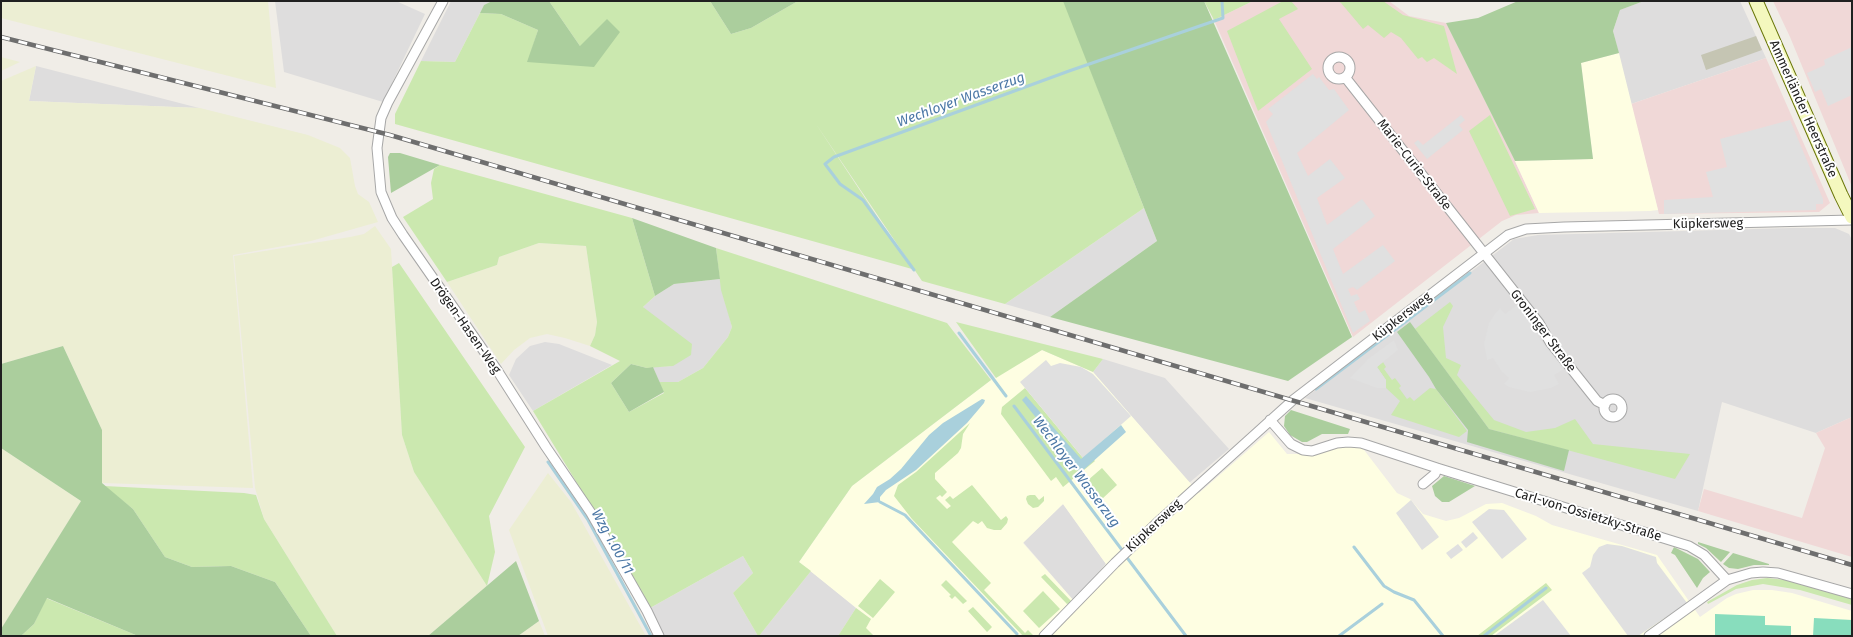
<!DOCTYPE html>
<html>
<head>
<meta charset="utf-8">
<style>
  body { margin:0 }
  #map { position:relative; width:1853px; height:637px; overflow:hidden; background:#f0ede7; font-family:"Fira Sans",sans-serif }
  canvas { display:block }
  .frame { position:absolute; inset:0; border:2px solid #202020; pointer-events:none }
</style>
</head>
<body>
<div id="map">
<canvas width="1853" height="637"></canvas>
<div class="frame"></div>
</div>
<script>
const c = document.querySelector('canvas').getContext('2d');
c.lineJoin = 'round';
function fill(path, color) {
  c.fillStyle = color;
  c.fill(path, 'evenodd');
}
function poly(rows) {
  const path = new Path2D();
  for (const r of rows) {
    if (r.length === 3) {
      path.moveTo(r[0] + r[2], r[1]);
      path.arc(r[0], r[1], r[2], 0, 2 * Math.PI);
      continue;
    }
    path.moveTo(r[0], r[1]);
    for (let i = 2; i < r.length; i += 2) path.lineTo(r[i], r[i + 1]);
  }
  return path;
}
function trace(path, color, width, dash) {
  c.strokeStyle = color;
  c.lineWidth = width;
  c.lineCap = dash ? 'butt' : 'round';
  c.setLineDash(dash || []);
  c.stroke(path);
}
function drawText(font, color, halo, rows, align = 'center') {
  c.font = font + ' "Fira Sans",sans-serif';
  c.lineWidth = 4;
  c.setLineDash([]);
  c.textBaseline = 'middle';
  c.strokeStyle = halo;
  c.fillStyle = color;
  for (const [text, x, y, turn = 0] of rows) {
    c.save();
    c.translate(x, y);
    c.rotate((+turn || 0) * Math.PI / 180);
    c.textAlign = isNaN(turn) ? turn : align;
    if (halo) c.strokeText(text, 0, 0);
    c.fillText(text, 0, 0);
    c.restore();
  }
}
fill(poly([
  [275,1,396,1,425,14,383,102,284,72],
  [451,1,492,1,484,5,455,62,421,61],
  [1644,1,1740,1,1766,58,1631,104,1613,31,1620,10],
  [36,66,199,108,29,101],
  [1144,208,1157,241,1050,317,1005,304],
  [1790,228,1835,228,1849,234,1852,240,1852,417,1816,433,1722,402,1698,511,1305,398,1514,239,1538,235],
  [720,279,732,327,728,337,703,368,678,382,659,382,653,367,673,366,643,307,655,296,674,284],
  [545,342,559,344,612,365,533,411,509,375,516,359,530,346],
  [1103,359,1165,378,1229,449,1189,483,1093,372],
  [1063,504,1106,564,1074,601,1023,542],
  [743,556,753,573,733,593,758,636,663,636,650,608],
  [811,571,856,608,838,636,759,636]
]), '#dedddd');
fill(poly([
  [1253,1,1389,1,1409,16,1446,23,1515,161,1539,213,1516,215,1502,221,1353,337,1214,20],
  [1773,1,1852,1,1852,187,1790,37],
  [1766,58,1830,203,1819,212,1659,214,1631,104],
  [1852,417,1852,557,1698,511,1704,489,1802,518,1825,448,1816,433]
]), '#f0d8d7');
fill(poly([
  [1619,53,1658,210,1650,211,1539,213,1515,161,1593,159,1581,63],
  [1042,350,1093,372,1199,493,1269,432,1287,454,1308,454,1343,446,1361,446,1397,493,1410,499,1423,514,1446,521,1459,518,1486,504,1502,503,1536,516,1552,525,1657,555,1700,617,1727,598,1736,594,1753,590,1772,590,1792,593,1852,611,1852,636,874,636,865,628,870,619,799,562,852,486,991,380],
  [1063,504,1106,564,1074,601,1023,543]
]), '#fefee2');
fill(poly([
  [1756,36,1762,50,1706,70,1701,55]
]), '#c5c5b3');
fill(poly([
  [1,1,268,1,276,88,1,18],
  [1,57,20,62,1,71],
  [36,66,29,101,200,108,308,135,340,148,350,158,355,186,358,194,369,202,378,222,311,241,233,255,253,488,102,483,102,430,63,346,1,364,1,81],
  [375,226,391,249,402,435,414,472,487,586,428,636,337,636,264,519,255,488,234,256,350,237,364,234],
  [539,243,586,246,597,322,595,335,590,346,565,338,547,334,530,338,514,350,501,364,447,282,497,265,499,257],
  [1,448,81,501,1,629],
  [548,473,571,502,646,636,548,636,509,530],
  [539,621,545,636,518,636]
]), '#eceed3');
fill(poly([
  [549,1,710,1,731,34,751,28,798,1,1064,1,1144,208,1005,304,922,281,816,124,912,269,395,124,395,114,421,61,455,62,480,13,501,14,538,30,528,62,580,46],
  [1204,1,1253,1,1214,20],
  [1283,1,1291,1,1298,9,1279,19,1312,69,1258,111,1227,31],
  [1338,1,1383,1,1403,15,1444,26,1457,74,1434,58,1427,62,1422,57,1418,59,1401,38,1391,32,1384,38,1368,25,1363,29,1341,3],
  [1490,115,1535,209,1510,216,1469,131],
  [440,165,632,218,655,296,643,307,692,344,691,355,673,366,647,368,631,364,611,383,629,412,664,393,659,382,678,382,703,368,728,337,732,327,721,290,716,248,947,323,991,380,852,486,799,562,811,571,759,636,758,636,733,593,753,573,743,556,650,608,594,511,533,411,620,361,590,346,595,335,597,322,586,246,539,243,499,257,497,265,447,282,403,217,433,199,431,183,434,169],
  [399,263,525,447,489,516,495,552,487,586,414,472,402,435,392,267],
  [1450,302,1453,306,1443,327,1446,358,1461,365,1457,375,1494,420,1526,432,1555,428,1575,419,1593,444,1690,454,1675,479,1489,429,1415,329],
  [956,322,1103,359,1093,372,1042,350,996,378],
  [1383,362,1386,367,1384,369,1392,380,1395,378,1401,386,1399,388,1407,399,1410,397,1414,401,1430,388,1436,389,1467,431,1459,437,1391,415,1400,401,1386,388,1386,380,1377,367],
  [1025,388,1083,458,1088,454,1095,461,1063,487,1056,477,1051,481,1001,414,1002,407],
  [970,423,963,434,961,448,958,453,935,473,935,479,947,492,942,497,940,495,936,498,947,509,951,506,945,500,950,496,953,499,972,485,1001,520,1006,516,1008,519,1007,523,1001,530,994,530,987,528,982,521,978,524,973,521,952,542,991,583,984,590,1025,633,1028,630,1034,636,1023,636,912,519,894,496,898,485,916,472],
  [1102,468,1117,485,1102,499,1087,481],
  [104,486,244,493,256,495,264,519,337,636,311,636,275,582,231,566,192,567,165,557,133,509],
  [1030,495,1035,495,1039,500,1044,496,1044,501,1038,507,1033,508,1028,504,1026,499,1027,496],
  [1045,574,1072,602,1067,604,1041,577],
  [1767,578,1786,580,1852,599,1852,605,1800,590,1763,584,1736,589,1708,604,1707,602,1737,585,1752,580],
  [880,579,895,592,873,618,858,606],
  [946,580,967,601,963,604,955,596,952,599,949,596,951,595,941,585],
  [1546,583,1552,590,1491,636,1477,636],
  [1043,591,1060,609,1039,628,1023,611],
  [46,598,138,636,21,636,34,624],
  [973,607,992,627,987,632,968,611],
  [856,608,871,619,866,628,874,636,838,636]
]), '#cbe8af');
fill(poly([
  [492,1,549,1,580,46,607,19,620,32,594,67,527,62,538,30,501,14,480,13,484,5],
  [710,1,798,1,751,28,731,34],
  [1063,1,1204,1,1352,337,1288,381,1050,317,1157,241],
  [1518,1,1644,1,1620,10,1613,31,1619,53,1581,63,1593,159,1515,161,1446,23,1478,18],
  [390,153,400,153,440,165,391,193,388,157],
  [632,218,716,248,720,279,674,284,655,296],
  [1410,322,1489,429,1569,450,1564,471,1467,442,1468,430,1436,389,1429,377,1397,332],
  [63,346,102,430,102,483,133,509,165,557,192,567,231,566,275,582,311,636,138,636,47,598,34,624,21,636,1,636,1,629,81,501,1,448,1,364],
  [631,364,647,368,653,367,664,392,629,412,611,383],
  [1291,410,1350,429,1348,434,1322,434,1307,442,1302,442,1290,435,1284,426,1285,416],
  [1444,476,1475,486,1449,502,1442,502,1435,496,1432,486],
  [1698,542,1730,552,1721,562,1706,548,1698,544],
  [1674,547,1698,559,1710,572,1703,578,1697,588,1675,555,1671,553],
  [1733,553,1769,564,1769,565,1754,565,1738,569,1729,568,1723,564],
  [516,561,539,621,518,636,428,636]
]), '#abce9d');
fill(poly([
  [1715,614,1765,616,1765,625,1791,626,1791,636,1715,636],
  [1814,618,1852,620,1852,636,1813,636]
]), '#88ddbd');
fill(poly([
  [1852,47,1852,95,1828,106,1821,89,1815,92,1807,73,1825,65,1824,60],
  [1313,74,1317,79,1319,77,1329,90,1334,89,1349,110,1297,153,1308,176,1330,159,1345,178,1317,198,1327,225,1362,199,1375,216,1333,249,1343,274,1383,245,1395,261,1357,290,1353,287,1348,289,1351,296,1357,294,1360,299,1354,302,1359,313,1365,310,1370,321,1353,333,1266,122,1273,114,1268,109],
  [1461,115,1465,120,1459,125,1463,130,1427,159,1414,143,1418,140,1423,145],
  [1790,120,1823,199,1823,204,1816,204,1816,210,1664,214,1664,200,1713,197,1706,172,1727,167,1720,139],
  [1517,305,1536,330,1539,338,1564,369,1554,375,1559,384,1551,388,1530,392,1509,387,1504,384,1509,378,1502,372,1493,358,1487,360,1484,344,1489,323,1494,315,1500,308,1505,314],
  [1394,340,1398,350,1377,367,1386,380,1386,388,1377,388,1350,378,1368,359],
  [1046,360,1051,366,1060,363,1081,367,1093,374,1131,416,1083,458,1020,382],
  [1411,500,1439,537,1422,550,1396,513],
  [1489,509,1504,510,1527,539,1502,559,1472,522],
  [1473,532,1478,538,1466,548,1461,542],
  [1458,544,1463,550,1451,559,1446,553],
  [1607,544,1622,546,1656,557,1657,563,1687,603,1638,636,1628,636,1582,573,1590,567,1593,555,1599,547],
  [1543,600,1571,636,1494,636]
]), '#e0e0e0');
fill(poly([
  [1026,396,1081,459,1121,425,1126,432,1080,473,1022,400],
  [982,399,985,400,984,403,967,423,916,470,886,490,880,497,880,502,864,504,873,494,877,487,890,479,901,469,929,435,943,423]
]), '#a9d0dc');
trace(poly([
  [914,270,863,200,840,184,825,164,834,157,1069,71,1223,18,1222,1],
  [959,333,1006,396],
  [1316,389,1470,273],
  [1014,406,1122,550],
  [548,462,588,520,651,636],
  [880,502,905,515,1017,634],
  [1354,547,1384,586,1394,592,1414,600,1443,636],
  [1125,555,1186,636],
  [1339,636,1382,604],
  [1484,636,1546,588]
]), '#a9d0dc', 3);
const street = poly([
  [443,1,388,102,381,118,377,148,381,192,392,218,403,235,497,370,546,447,591,513,647,611,659,636],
  [1339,68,11],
  [1345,77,1539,323,1550,342,1597,401,1605,405],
  [1613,408,9],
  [1270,420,1291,444,1303,450,1312,451,1337,443,1348,442,1361,443,1437,468],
  [1423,484,1435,474,1437,468,1689,546,1704,555,1727,580],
  [1044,636,1115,563,1160,520,1293,400,1508,235,1526,229,1564,227,1852,220],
  [1649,636,1727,580,1751,573,1763,572,1778,573,1852,594]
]);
const secondary = poly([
  [1756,1,1841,195,1852,217]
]);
trace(street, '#a7a7a7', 11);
trace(secondary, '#697608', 15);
trace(street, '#fff', 9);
trace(secondary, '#f4f8be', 13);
const rail = poly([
  [1,37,390,135,1852,565]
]);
trace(rail, '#6e6e6e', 4.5);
trace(rail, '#fff', 3, [9]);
drawText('13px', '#202020', '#fff', [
  ["Ammerländer Heerstraße",1803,109,66],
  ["Marie-Curie-Straße",1414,165,52],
  ["Küpkersweg",1708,224,-1],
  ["Küpkersweg",1402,317,-38],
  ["Drögen-Hasen-Weg",465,326,55],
  ["Groninger Straße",1543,331,53],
  ["Carl-von-Ossietzky-Straße",1588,515,17],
  ["Küpkersweg",1154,526,-43]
]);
drawText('italic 14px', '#4c78a6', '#fff', [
  ["Wechloyer Wasserzug",961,100,-20],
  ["Wechloyer Wasserzug",1076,472,53],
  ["Wzg 1.00/11",612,542,61]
]);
</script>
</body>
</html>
